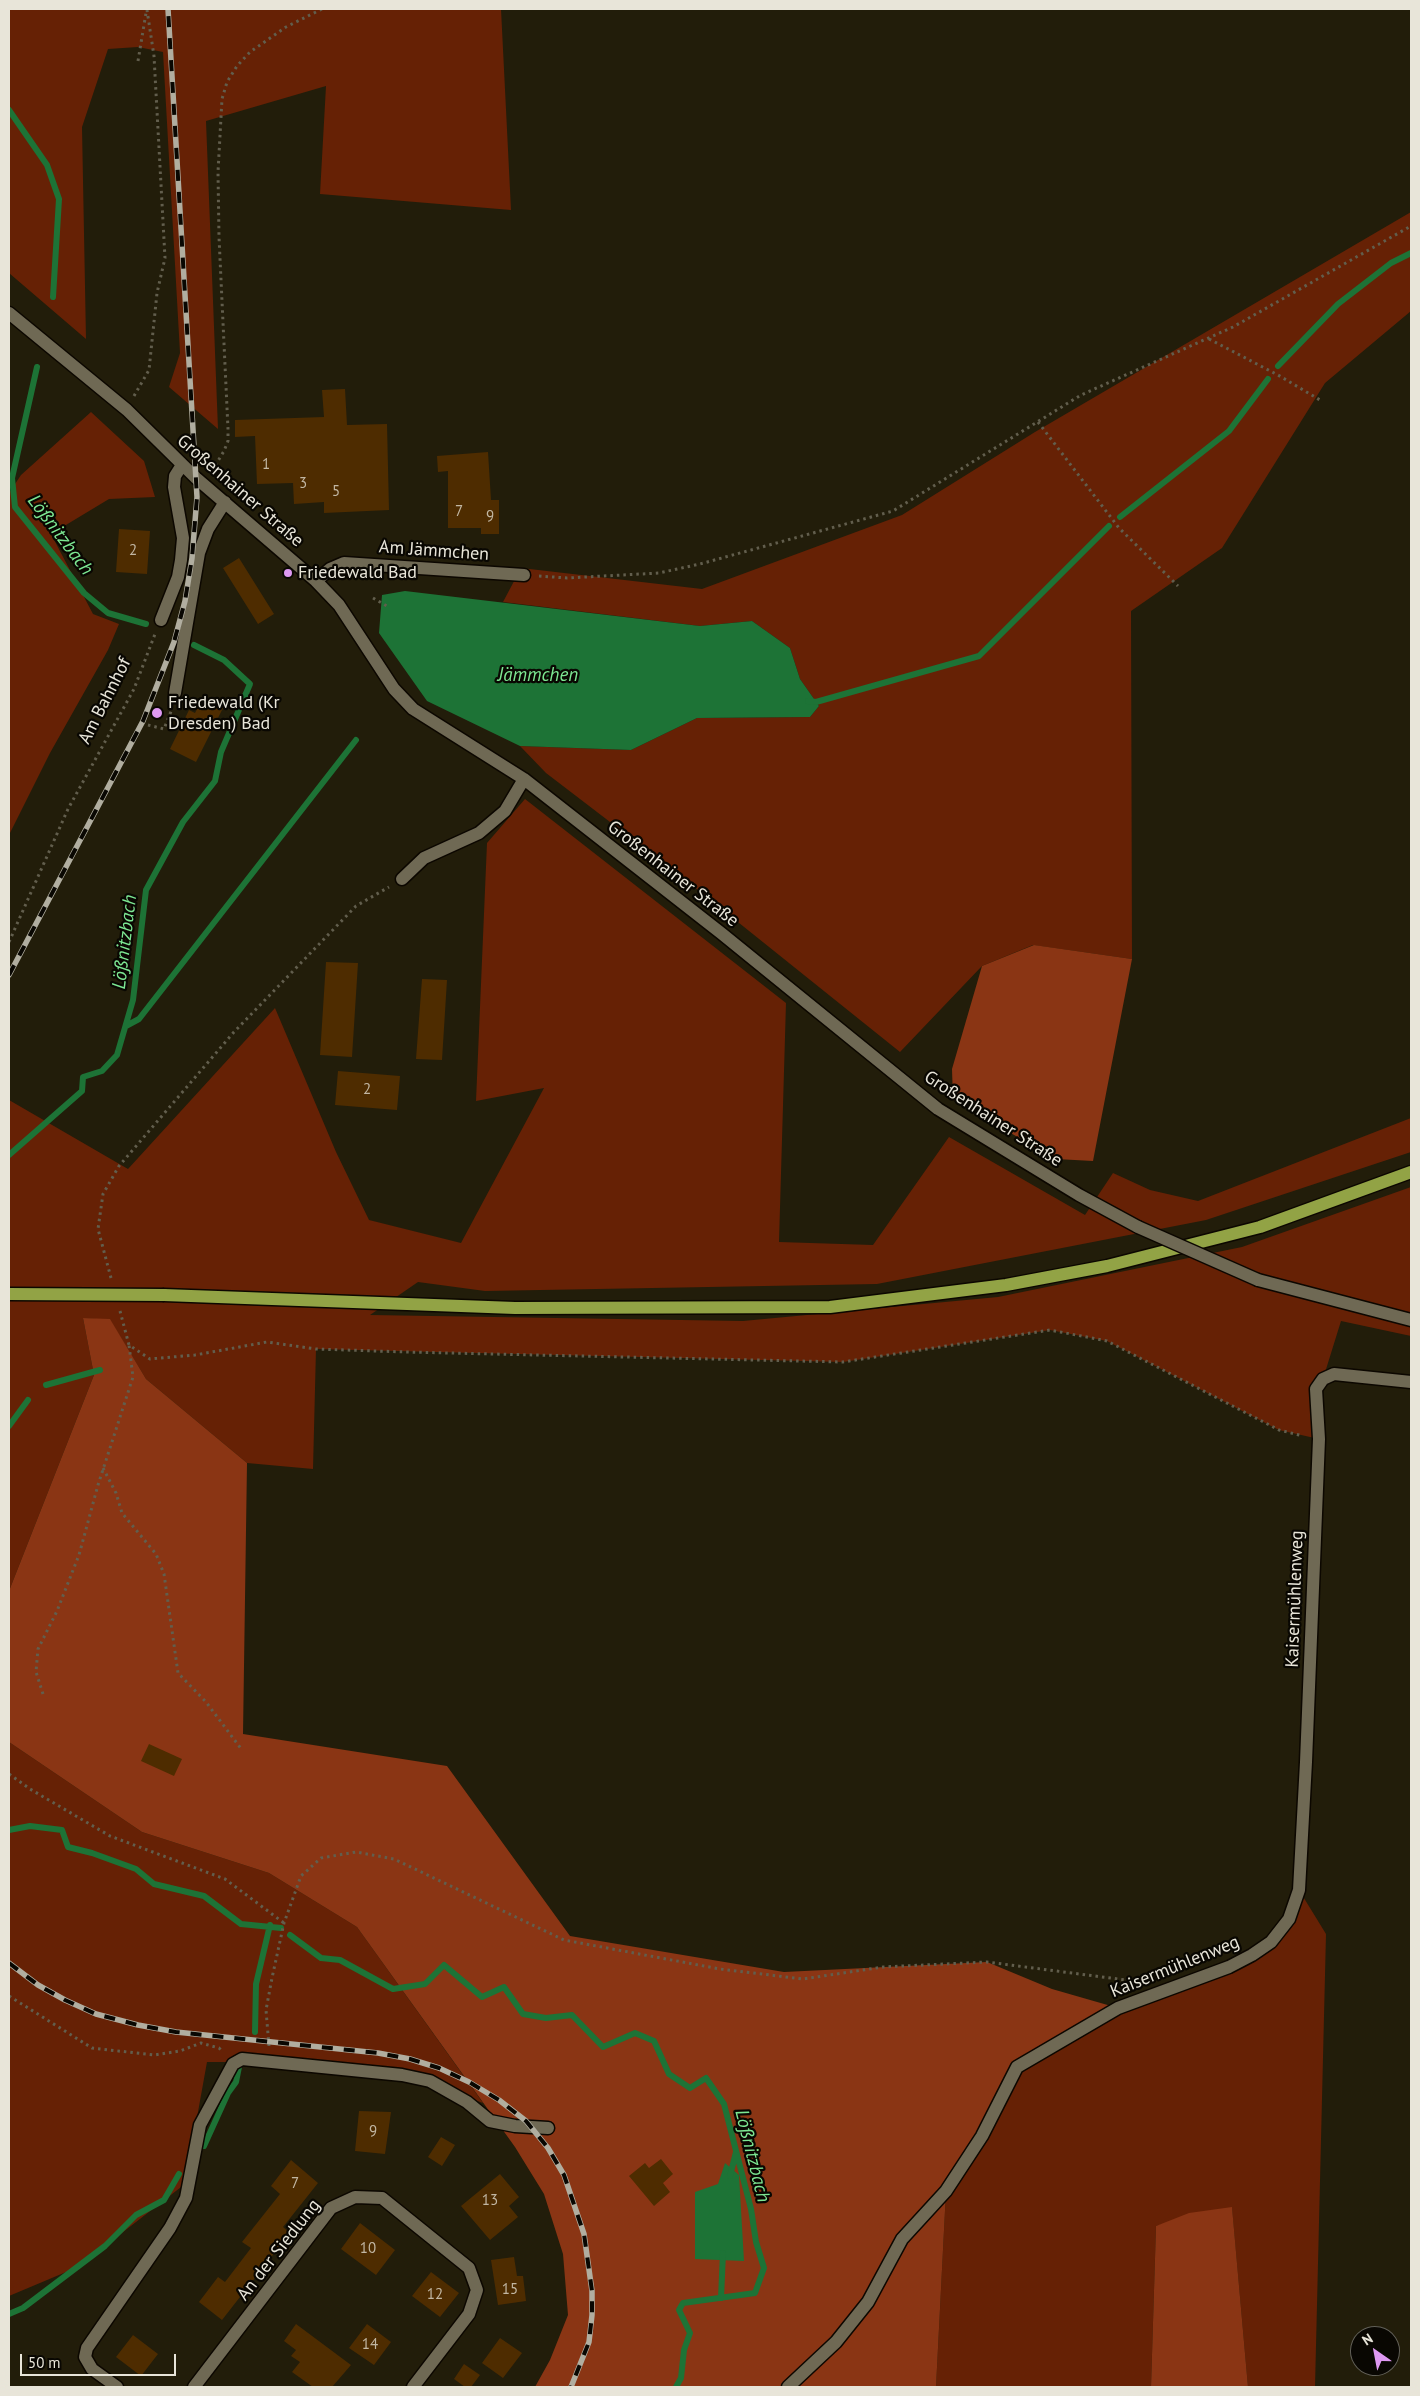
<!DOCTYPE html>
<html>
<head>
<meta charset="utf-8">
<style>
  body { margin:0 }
  #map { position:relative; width:1420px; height:2396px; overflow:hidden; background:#221d0a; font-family:"PT Sans",sans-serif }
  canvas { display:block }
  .frame { position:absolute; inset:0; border:10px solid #e8e5d9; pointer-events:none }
  .north { position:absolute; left:1350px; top:2326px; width:50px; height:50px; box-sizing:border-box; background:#090702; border:1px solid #626058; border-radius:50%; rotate:327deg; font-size:14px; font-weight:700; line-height:20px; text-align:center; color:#e8e5d9 }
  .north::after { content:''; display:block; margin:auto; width:18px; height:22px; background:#de98f2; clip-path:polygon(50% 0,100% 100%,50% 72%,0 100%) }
  .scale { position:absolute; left:20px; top:2354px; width:156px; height:22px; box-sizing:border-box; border:2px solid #e8e5d9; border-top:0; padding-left:6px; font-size:15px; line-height:18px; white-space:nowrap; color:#e8e5d9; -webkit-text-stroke:4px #090702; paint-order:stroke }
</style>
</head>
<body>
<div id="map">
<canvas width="1420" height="2396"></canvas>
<div class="frame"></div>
<div class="north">N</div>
<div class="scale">50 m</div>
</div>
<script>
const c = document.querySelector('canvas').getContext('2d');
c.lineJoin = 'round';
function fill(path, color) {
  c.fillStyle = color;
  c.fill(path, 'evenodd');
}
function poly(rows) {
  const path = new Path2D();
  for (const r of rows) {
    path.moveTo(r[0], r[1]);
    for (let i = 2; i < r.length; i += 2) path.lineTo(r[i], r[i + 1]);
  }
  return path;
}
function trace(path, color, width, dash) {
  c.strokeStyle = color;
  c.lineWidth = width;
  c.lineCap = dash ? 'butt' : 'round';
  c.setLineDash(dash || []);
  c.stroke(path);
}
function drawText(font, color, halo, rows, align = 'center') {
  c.font = font + ' "PT Sans",sans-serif';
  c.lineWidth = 4.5;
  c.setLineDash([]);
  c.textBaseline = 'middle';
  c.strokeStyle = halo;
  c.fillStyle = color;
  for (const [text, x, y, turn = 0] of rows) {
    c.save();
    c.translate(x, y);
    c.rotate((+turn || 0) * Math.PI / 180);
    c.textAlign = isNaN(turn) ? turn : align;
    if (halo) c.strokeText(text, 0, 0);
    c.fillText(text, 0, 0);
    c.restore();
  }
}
fill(poly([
  [9,9,501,9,511,210,320,194,326,86,206,121,218,429,169,387,180,353,163,52,138,47,108,49,82,127,86,339,9,273],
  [1411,212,1411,311,1325,383,1222,548,1131,611,1132,959,1033,945,982,966,900,1052,678,874,546,773,520,746,631,750,697,718,810,717,819,706,800,679,790,648,752,621,700,626,503,602,521,568,702,589,902,515,1035,432],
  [91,412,144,461,155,497,109,499,51,534,93,614,119,624,108,650,50,753,9,835,9,493,21,475],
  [525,799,786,1003,779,1242,873,1245,949,1137,1085,1215,1113,1173,1150,1190,1198,1201,1411,1118,1411,1152,1206,1220,877,1284,485,1291,418,1282,370,1315,743,1321,998,1297,1242,1247,1411,1187,1411,1336,1341,1321,1323,1379,1319,1439,1279,1430,1107,1341,1050,1330,843,1362,316,1349,313,1469,247,1463,146,1379,110,1320,83,1318,94,1375,9,1591,9,1100,128,1169,275,1008,336,1152,369,1220,461,1243,544,1088,476,1101,487,843],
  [9,1742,142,1832,269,1873,357,1927,483,2103,417,2079,275,2062,207,2062,185,2184,78,2267,9,2296],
  [1299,1890,1326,1934,1315,2387,1248,2387,1232,2208,1156,2226,1151,2387,936,2387,946,2191,1017,2067,1173,1986,1271,1942]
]), '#662105');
fill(poly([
  [1034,945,1132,959,1093,1161,1056,1159,953,1100,952,1069,982,966],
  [83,1318,110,1319,146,1379,247,1463,243,1734,447,1766,570,1936,784,1972,987,1962,1052,1989,1118,2008,1017,2067,946,2191,936,2387,535,2387,550,2360,568,2315,563,2254,544,2194,515,2147,357,1927,269,1873,142,1832,9,1742,9,1591,94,1375],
  [1232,2207,1248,2387,1151,2387,1156,2226,1189,2213]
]), '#8a3514');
fill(poly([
  [405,591,700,626,752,621,790,648,800,679,819,706,810,717,697,718,631,750,520,746,427,701,379,633,382,595],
  [725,2163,739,2175,744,2261,695,2259,695,2192,718,2184]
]), '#1d7336');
trace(poly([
  [9,110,47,165,59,199,53,297],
  [1278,366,1338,304,1391,263,1411,253],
  [37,367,12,478,15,507,84,593,108,613,146,624],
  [1120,517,1229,431,1268,379],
  [808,701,816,702,979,656,1109,526],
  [126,1026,139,1019,356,740],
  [9,1155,82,1091,83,1077,102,1071,117,1055,133,1000,146,890,183,822,215,781,221,752,250,684,224,660,194,645],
  [46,1385,100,1370],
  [9,1426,28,1400],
  [9,1830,30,1826,62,1830,68,1847,92,1853,136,1869,154,1884,204,1896,241,1924,281,1928],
  [290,1935,321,1958,340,1960,393,1989,425,1984,444,1965,482,1997,504,1987,523,2014,546,2018,572,2015,603,2047,635,2033,654,2041,669,2074,690,2088,706,2078,724,2104,751,2209,756,2242,764,2268,755,2293,683,2303,679,2310,690,2333,684,2350,681,2378,676,2387],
  [255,2032,256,1984,270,1925],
  [204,2146,228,2093,236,2082,239,2067],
  [730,2176,736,2152],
  [721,2298,723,2253],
  [9,2314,23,2308,105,2246,136,2215,164,2200,179,2174]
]), '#1d7336', 6);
fill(poly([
  [345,389,347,425,387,424,389,510,324,513,324,502,294,504,293,483,257,484,255,436,235,437,235,420,324,417,322,390],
  [488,452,491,500,499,500,499,534,481,534,481,528,448,528,448,471,438,472,437,456],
  [119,529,150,531,147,574,116,572],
  [239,558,274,614,258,624,223,568],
  [204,696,220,704,219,706,223,708,196,762,170,749,189,710,195,713],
  [326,962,358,963,352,1057,320,1055],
  [422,979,447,980,442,1060,416,1059],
  [338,1071,400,1076,397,1110,335,1105],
  [149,1744,182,1759,174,1776,141,1761],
  [359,2111,391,2112,385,2154,355,2151],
  [441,2137,455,2145,442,2166,428,2157],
  [661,2159,673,2174,663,2183,670,2192,654,2206,629,2176,645,2163,649,2168],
  [291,2160,318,2183,283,2227,290,2233,222,2320,199,2302,218,2277,225,2282,251,2248,242,2242,280,2194,271,2186],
  [500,2174,519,2197,509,2206,518,2217,490,2240,461,2206],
  [360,2223,395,2250,376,2275,341,2249],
  [514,2257,517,2276,523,2276,526,2301,498,2305,491,2260],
  [431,2272,459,2293,440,2317,412,2296],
  [296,2324,351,2365,332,2387,313,2387,292,2372,300,2362,291,2356,296,2350,284,2341],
  [367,2324,391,2342,374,2365,349,2348],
  [133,2335,158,2354,141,2376,116,2357],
  [500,2338,522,2353,503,2378,482,2363],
  [464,2364,480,2375,471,2387,465,2387,454,2379]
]), '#4e2c00');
const minor = poly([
  [9,313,127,410,196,478,316,581,339,605,394,689,413,709,524,779,721,933,938,1109,1079,1195,1138,1227],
  [316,581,330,569,344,563,524,575],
  [161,620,178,577,181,560,183,538,174,487,175,476,182,465],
  [175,693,199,553,208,529,225,502],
  [402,879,424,858,479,833,505,811,524,779],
  [1258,1280,1411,1320],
  [117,2387,92,2369,85,2357,87,2348,170,2228,186,2198,200,2125,233,2064,242,2059,402,2075,430,2081,467,2102,490,2121,515,2126,548,2128],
  [194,2387,331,2208,355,2197,382,2198,469,2268,477,2290,469,2314,413,2387],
  [788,2387,836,2342,868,2302,902,2239,946,2191,982,2136,1017,2067,1118,2008,1229,1967,1252,1955,1271,1942,1289,1919,1299,1890,1306,1762,1319,1439,1316,1389,1323,1379,1334,1374,1411,1382]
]);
const major = poly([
  [164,1295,515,1308,830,1307,1006,1285,1107,1266,1260,1227,1411,1172]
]);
trace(minor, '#0c0700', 15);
trace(major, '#0c0700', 15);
trace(poly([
  [138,61,146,13],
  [1209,339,1278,375,1320,400],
  [134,396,149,370,157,293,165,258,154,56,147,10],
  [1038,422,1119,528,1178,586],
  [212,471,224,451,228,441,228,429,219,237,218,172,222,99,227,82,237,66,250,52,286,27,322,9],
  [539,576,567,578,659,573,700,564,893,511,1081,395,1233,327,1411,226],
  [373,598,387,606],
  [148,725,164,729,172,709],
  [9,942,68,809,134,689,155,634],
  [111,1278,98,1229,103,1194,119,1166,234,1032,356,906,389,887],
  [120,1311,129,1345,150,1359,195,1355,267,1342,316,1349,406,1352,843,1362,1050,1330,1107,1341,1279,1430,1303,1436],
  [103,1468,116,1493,122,1513,156,1554,164,1574,178,1673,206,1702,242,1750],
  [43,1694,36,1672,38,1649,57,1611,79,1555,98,1485,133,1377,129,1345],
  [9,1774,30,1789,110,1836,225,1879,284,1923],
  [9,1996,92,2048,154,2055,180,2051,201,2043,219,2048,223,2052],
  [269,2046,266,2010,272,1978,284,1923,301,1876,321,1858,356,1852,394,1859,564,1940,720,1969,803,1979,883,1967,987,1962,1141,1982]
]), '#625e4d', 3, [2.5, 4]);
trace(minor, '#6f6954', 12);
trace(major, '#92a345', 12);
const rail = poly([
  [9,975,143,721,174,642,185,601,192,558,197,497,168,9],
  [9,1963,38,1985,65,2000,96,2014,138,2025,176,2032,378,2053,410,2059,439,2068,469,2082,499,2100,526,2121,548,2148,564,2175,584,2234,592,2291,592,2315,589,2342,571,2387]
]);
trace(rail, '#b1aea0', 5.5);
trace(rail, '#090702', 4, [11]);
const minorBridge = poly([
  [1138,1227,1258,1280]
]);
const majorBridge = poly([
  [9,1294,164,1295]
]);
trace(minorBridge, '#0c0700', 15, []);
trace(majorBridge, '#0c0700', 15, []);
trace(minorBridge, '#6f6954', 12);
trace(majorBridge, '#92a345', 12);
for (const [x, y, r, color] of [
  [288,573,5,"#de98f2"],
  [157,713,6,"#de98f2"]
]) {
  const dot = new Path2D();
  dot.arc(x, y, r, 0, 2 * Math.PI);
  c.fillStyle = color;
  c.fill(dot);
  trace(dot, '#090702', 2);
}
drawText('15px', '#c2b7a3', null, [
  ["1",266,465],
  ["3",303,484],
  ["5",336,492],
  ["7",459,512],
  ["9",490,517],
  ["2",133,551],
  ["2",367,1090],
  ["9",373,2132],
  ["7",295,2184],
  ["13",490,2201],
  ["10",368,2249],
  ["15",510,2290],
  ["12",435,2295],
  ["14",370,2345]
]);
drawText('18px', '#e8e5d9', '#090702', [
  ["Großenhainer Straße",240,491,41],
  ["Am Jämmchen",434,551,4],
  ["Am Bahnhof",105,701,-63],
  ["Großenhainer Straße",673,874,38],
  ["Großenhainer Straße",993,1119,33],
  ["Kaisermühlenweg",1295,1599,-88],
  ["Kaisermühlenweg",1175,1967,-22],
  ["An der Siedlung",279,2250,-52]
]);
drawText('18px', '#e8e5d9', '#090702', [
  ["Friedewald Bad",298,573],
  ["Friedewald (Kr",168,703],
  ["Dresden) Bad",168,724]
], 'left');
drawText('italic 19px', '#7de792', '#090702', [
  ["Lößnitzbach",60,535,53],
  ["Jämmchen",538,676],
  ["Lößnitzbach",125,942,-83],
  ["Lößnitzbach",752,2156,76]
]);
</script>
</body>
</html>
